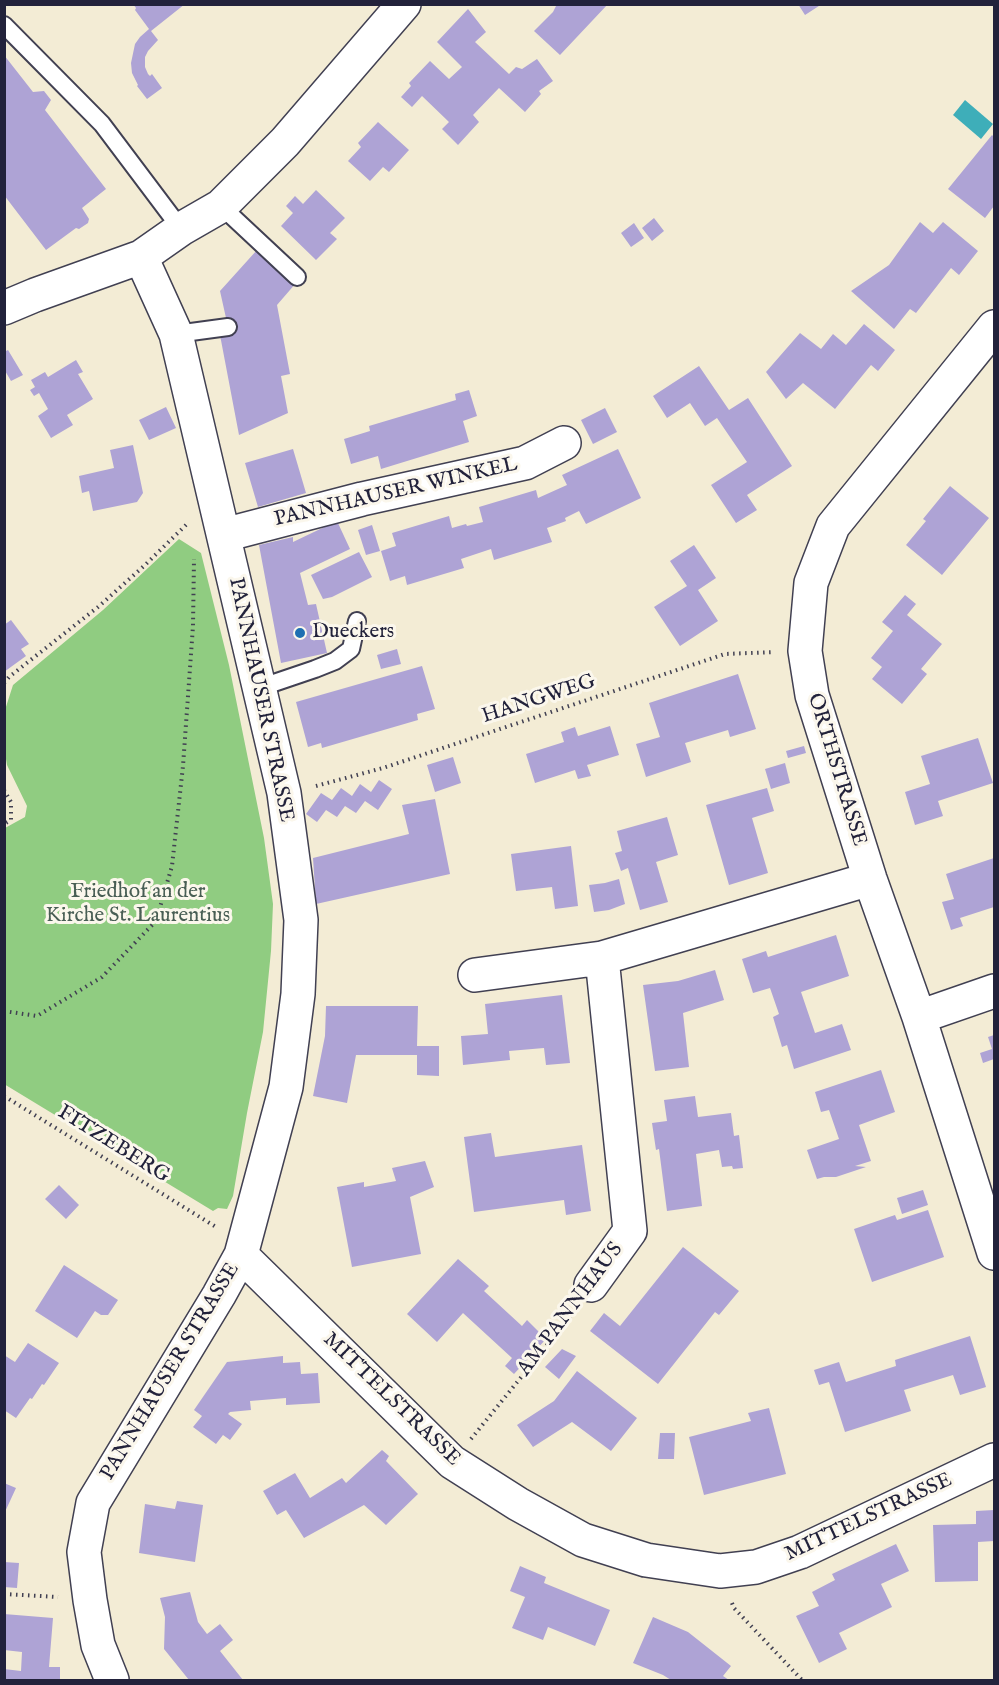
<!DOCTYPE html>
<html>
<head>
<meta charset="utf-8">
<style>
  body { margin:0 }
  #map { position:relative; width:999px; height:1685px; overflow:hidden; background:#f3ecd5; font-family:"IM FELL English",serif }
  canvas { display:block }
  .frame { position:absolute; inset:0; border:6px solid #22223b; pointer-events:none }
</style>
</head>
<body>
<div id="map">
<canvas width="999" height="1685"></canvas>
<div class="frame"></div>
</div>
<script>
const c = document.querySelector('canvas').getContext('2d');
c.lineJoin = 'round';
function fill(path, color) {
  c.fillStyle = color;
  c.fill(path, 'evenodd');
}
function poly(rows) {
  const path = new Path2D();
  for (const r of rows) {
    path.moveTo(r[0], r[1]);
    for (let i = 2; i < r.length; i += 2) path.lineTo(r[i], r[i + 1]);
  }
  return path;
}
function trace(path, color, width, dash) {
  c.strokeStyle = color;
  c.lineWidth = width;
  c.lineCap = dash ? 'butt' : 'round';
  c.setLineDash(dash || []);
  c.stroke(path);
}
function drawText(font, color, halo, rows, align = 'center') {
  c.font = font + ' "IM FELL English",serif';
  c.lineWidth = 6;
  c.setLineDash([]);
  c.textBaseline = 'middle';
  c.strokeStyle = halo;
  c.fillStyle = color;
  for (const [text, x, y, turn = 0] of rows) {
    c.save();
    c.translate(x, y);
    c.rotate((+turn || 0) * Math.PI / 180);
    c.textAlign = isNaN(turn) ? turn : align;
    if (halo) c.strokeText(text, 0, 0);
    c.fillText(text, 0, 0);
    c.restore();
  }
}
fill(poly([
  [179,539,201,553,229,665,264,838,273,904,271,951,263,1032,247,1113,233,1196,227,1209,218,1208,213,1211,4,1084,5,828,25,817,27,806,7,765,4,747,5,710,13,685,103,610]
]), '#90cc81');
fill(poly([
  [965,100,993,124,981,139,953,115]
]), '#3eaeb9');
fill(poly([
  [133,4,185,4,151,31,158,40,148,51,145,57,145,67,148,74,150,76,152,74,162,88,147,99,137,86,138,85,132,73,131,63,135,44,140,37,149,29,135,10,136,8],
  [557,4,608,4,560,55,534,31,553,12],
  [798,4,822,4,805,15],
  [468,9,486,32,475,42,509,74,516,67,522,69,537,59,553,81,539,91,541,94,525,112,499,88,473,115,479,122,458,145,442,129,449,122,422,96,412,107,401,97,411,86,409,83,430,61,449,79,462,67,437,42],
  [4,55,33,92,44,91,51,100,45,110,106,189,82,208,89,219,88,223,79,229,76,228,46,250,4,195],
  [378,122,409,150,389,172,383,167,370,181,348,161,361,147,358,143],
  [992,135,994,137,994,206,985,218,948,189],
  [316,190,345,218,330,233,337,239,316,260,281,226,293,213,286,206,295,196,303,204],
  [654,218,664,231,652,241,642,228],
  [920,222,933,233,943,222,978,251,959,275,951,268,916,313,910,309,894,329,851,291,889,265],
  [634,223,644,238,631,247,621,233],
  [257,250,296,283,277,305,290,374,281,376,288,413,239,435,220,335,228,327,220,291],
  [864,324,895,350,878,371,871,365,835,409,803,383,786,399,766,372,800,333,821,349,833,334,846,345],
  [8,350,23,375,11,381,4,369,4,352],
  [76,360,83,372,78,374,93,399,67,415,73,425,51,438,38,416,48,409,39,393,34,396,30,390,35,387,31,380,45,372,48,377],
  [699,366,729,410,748,398,792,466,747,495,757,510,736,523,711,485,747,462,717,418,705,426,690,403,667,418,653,396],
  [469,390,477,416,463,421,469,442,381,469,378,456,351,464,344,439,370,431,369,426,456,400,455,394],
  [166,407,176,428,149,440,139,420],
  [605,408,617,432,593,444,581,420],
  [133,445,143,493,137,502,93,511,89,491,82,493,79,476,114,468,110,450],
  [293,449,306,493,258,507,245,463],
  [618,449,641,498,586,524,579,511,565,518,566,521,547,528,552,542,494,560,491,549,461,559,464,568,407,585,405,576,390,581,381,551,396,546,392,533,449,516,452,528,466,524,467,526,483,522,479,507,536,490,538,498,567,485,562,475],
  [950,486,989,518,942,575,906,545,926,521,923,519],
  [337,521,350,549,300,573,308,605,316,604,327,653,281,663,259,545,293,537,293,542],
  [372,525,380,551,366,555,358,530],
  [694,545,716,578,698,590,718,621,680,646,654,607,687,586,670,561],
  [359,552,372,577,332,597,323,599,311,575],
  [905,595,916,604,907,615,942,644,921,669,927,674,902,704,872,679,882,667,871,658,893,631,882,622],
  [11,620,29,644,21,649,26,656,4,672,4,625],
  [397,649,401,664,381,669,377,655],
  [422,666,435,709,417,714,418,720,322,748,321,743,308,747,296,702],
  [738,674,756,729,730,737,728,730,685,743,691,762,646,777,636,744,660,737,649,703],
  [610,726,619,755,587,765,591,776,578,779,575,770,535,783,526,754,564,742,561,732,575,727,578,736],
  [978,738,993,783,938,801,943,816,915,825,905,792,930,784,921,756],
  [804,746,806,753,788,758,786,751],
  [453,757,461,783,435,792,427,765],
  [785,763,790,783,771,789,765,769],
  [379,780,392,789,378,810,365,801,356,813,345,806,337,817,326,810,317,822,306,814,321,793,332,800,341,788,352,796,360,784,371,792],
  [767,788,774,811,752,818,768,873,729,885,706,805],
  [435,799,450,874,316,904,313,858,409,834,402,805],
  [667,817,678,855,656,862,668,902,640,910,628,868,621,871,615,853,622,851,617,831],
  [571,846,578,906,555,909,552,887,516,891,511,854],
  [994,858,994,907,960,918,963,926,951,930,942,902,954,899,946,874],
  [619,879,625,904,609,910,594,912,589,885,605,883],
  [836,935,849,976,801,992,815,1033,842,1024,851,1050,794,1069,787,1045,782,1047,773,1017,779,1014,770,988,753,993,742,959,766,951,768,957],
  [715,970,724,1000,683,1013,689,1067,655,1071,643,985,678,981],
  [562,995,570,1063,546,1065,544,1048,509,1051,510,1060,463,1065,461,1036,488,1034,485,1004],
  [326,1006,418,1006,417,1046,439,1046,439,1076,417,1075,417,1055,356,1055,347,1103,313,1096,325,1036],
  [994,1035,994,1059,983,1063,980,1053,992,1049,988,1037],
  [881,1070,895,1112,859,1125,871,1161,855,1166,866,1167,836,1177,824,1177,817,1179,807,1150,839,1139,829,1110,821,1112,815,1092],
  [695,1096,698,1117,731,1113,734,1136,739,1135,743,1168,733,1169,732,1166,722,1167,719,1150,696,1154,702,1206,667,1211,659,1149,656,1150,652,1123,667,1121,664,1100],
  [491,1133,495,1157,582,1145,591,1211,566,1215,564,1200,474,1212,464,1137],
  [425,1161,434,1187,410,1197,421,1254,352,1267,337,1187,364,1182,364,1187,396,1181,392,1168],
  [59,1185,79,1205,66,1219,45,1199],
  [923,1190,928,1205,902,1214,897,1198],
  [928,1210,944,1257,872,1282,854,1229,895,1215,897,1220],
  [683,1247,739,1291,719,1315,715,1312,658,1384,590,1331,604,1313,620,1326],
  [458,1259,489,1286,484,1291,522,1326,527,1320,546,1339,514,1374,505,1366,512,1358,463,1313,437,1342,407,1314],
  [64,1265,118,1300,108,1315,101,1315,95,1311,77,1338,35,1311],
  [970,1336,986,1387,960,1395,953,1375,904,1390,911,1411,845,1432,829,1382,819,1385,814,1370,839,1362,846,1382,896,1366,895,1360],
  [28,1343,59,1363,44,1385,42,1384,32,1399,30,1398,16,1418,4,1410,4,1355,15,1362],
  [562,1349,576,1356,559,1379,545,1367],
  [283,1356,283,1363,300,1362,301,1374,318,1373,320,1403,286,1405,286,1398,250,1401,251,1410,230,1412,228,1414,242,1424,230,1440,223,1435,216,1444,193,1427,202,1416,194,1410,227,1362],
  [577,1371,637,1418,611,1451,572,1422,533,1447,517,1425,554,1401],
  [769,1408,786,1474,704,1495,689,1437,751,1421,748,1413],
  [660,1433,675,1433,674,1459,658,1459],
  [382,1450,389,1456,386,1461,418,1494,386,1525,364,1505,304,1538,286,1510,277,1515,263,1491,295,1473,310,1498,342,1478,346,1483],
  [4,1483,16,1488,4,1514],
  [177,1501,203,1505,195,1562,139,1553,145,1504,175,1509],
  [994,1510,994,1541,978,1542,978,1581,935,1582,933,1525,976,1524,976,1511],
  [896,1544,909,1571,881,1584,892,1607,839,1633,847,1649,819,1663,796,1616,819,1606,812,1592,835,1580,832,1574],
  [4,1562,19,1563,17,1588,4,1587],
  [520,1566,546,1577,544,1583,610,1610,595,1646,548,1627,543,1640,512,1628,525,1597,510,1591],
  [190,1592,198,1622,207,1634,220,1624,233,1640,220,1651,243,1680,189,1680,164,1649,165,1617,160,1598],
  [4,1614,53,1618,49,1667,60,1667,60,1680,4,1680,4,1669,21,1671,22,1652,4,1650],
  [653,1617,688,1632,731,1666,723,1676,729,1680,671,1680,663,1675,633,1663]
]), '#aea3d5');
const service = poly([
  [4,25,102,124,181,229],
  [221,206,297,277],
  [176,334,228,327],
  [259,688,315,669,335,661,351,649,357,621]
]);
const minor = poly([
  [4,308,35,295,141,257,181,229,221,206,285,142,404,4],
  [994,327,833,526,811,583,805,651,812,695,870,879,919,1017,994,1253],
  [224,535,362,499,525,463,564,443],
  [475,975,602,958,870,879],
  [919,1017,994,991],
  [241,1255,452,1462,518,1504,583,1540,646,1560,720,1571,756,1567,800,1552,994,1460],
  [591,1285,630,1231,602,958],
  [112,1680,98,1645,90,1600,84,1552,93,1503,219,1295,241,1255,286,1087,298,994,301,920,284,793,176,334,141,257]
]);
trace(service, '#414052', 20);
trace(minor, '#414052', 36);
trace(poly([
  [4,683,9,677,98,607,145,565,188,523],
  [316,786,383,768,725,654,774,652],
  [4,790,11,802,11,820,4,824],
  [4,1011,37,1016,102,977,156,921,172,866,183,766,193,626,194,559],
  [4,1096,216,1227],
  [471,1439,574,1312],
  [4,1594,58,1597],
  [732,1603,734,1608,802,1680]
]), '#414052', 4, [1.5, 4.5]);
trace(service, '#fff', 16);
trace(minor, '#fff', 33);
for (const [x, y, r, color] of [
  [300,633,6,"#1f6fb2"]
]) {
  const dot = new Path2D();
  dot.arc(x, y, r, 0, 2 * Math.PI);
  c.fillStyle = color;
  c.fill(dot);
  trace(dot, '#fbf7ec', 2);
}
drawText('21px', '#22223b', '#fbf7ec', [
  ["PANNHAUSER WINKEL",396,493,-13],
  ["PANNHAUSER STRASSE",260,700,78],
  ["HANGWEG",539,700,-18],
  ["ORTHSTRASSE",836,770,73],
  ["FITZEBERG",113,1145,32],
  ["AM PANNHAUS",571,1310,-53],
  ["PANNHAUSER STRASSE",171,1372,-59],
  ["MITTELSTRASSE",391,1400,44],
  ["MITTELSTRASSE",869,1518,-25]
]);
drawText('21px', '#22223b', '#fbf7ec', [
  ["Dueckers",312,633]
], 'left');
drawText('21px', '#485e54', '#fbf7ec', [
  ["Friedhof an der",138,893],
  ["Kirche St. Laurentius",138,917]
]);
</script>
</body>
</html>
